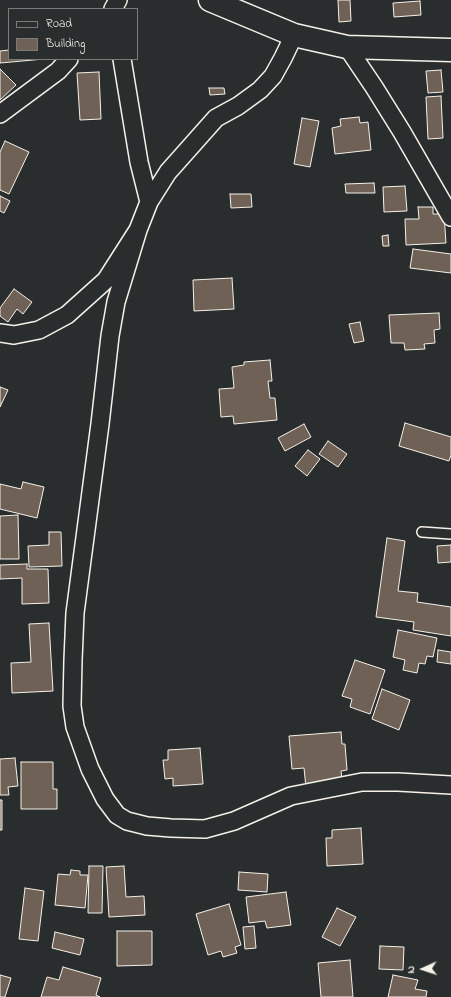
<!DOCTYPE html>
<html>
<head>
<meta charset="utf-8">
<style>
  body { margin:0 }
  #map { position:relative; width:451px; height:997px; overflow:hidden; background:#2a2d2e; font-family:"Indie Flower",sans-serif }
  canvas { display:block }
  .legend { position:absolute; left:8px; top:8px; width:130px; height:52px; box-sizing:border-box; background:#2a2d2e; border:1px solid #7b7b78; margin:0; padding:5px 7px; list-style:none; font-size:12px; color:#f4f1e8 }
  .legend li { display:flex; align-items:center; gap:8px; height:20px }
  .legend b { width:20px; border:1px solid #7b7b78 }
  .north { position:absolute; left:403px; top:949px; width:40px; height:40px; -webkit-text-stroke:3px #2a2d2e; paint-order:stroke; rotate:267deg; font-size:11px; font-weight:700; line-height:16px; text-align:center; color:#f4f1e8 }
  .north::after { content:''; display:block; margin:auto; width:14px; height:18px; background:#f4f1e8; clip-path:polygon(50% 0,100% 100%,50% 72%,0 100%) }
</style>
</head>
<body>
<div id="map">
<canvas width="451" height="997"></canvas>
<ul class="legend">
<li><b style="height:5px;background:#2a2d2e"></b>Road</li>
<li><b style="height:11px;background:#706157"></b>Building</li>
</ul>
<div class="north">N</div>
</div>
<script>
const c = document.querySelector('canvas').getContext('2d');
c.lineJoin = 'round';
function fill(path, color) {
  c.fillStyle = color;
  c.fill(path, 'evenodd');
}
function poly(rows) {
  const path = new Path2D();
  for (const r of rows) {
    path.moveTo(r[0], r[1]);
    for (let i = 2; i < r.length; i += 2) path.lineTo(r[i], r[i + 1]);
  }
  return path;
}
function trace(path, color, width, dash) {
  c.strokeStyle = color;
  c.lineWidth = width;
  c.lineCap = dash ? 'butt' : 'round';
  c.setLineDash(dash || []);
  c.stroke(path);
}
const building = poly([
  [338,0,350,0,351,21,339,22,338,0],
  [420,1,421,15,394,17,393,3,420,1],
  [9,50,9,59,44,59,0,63,0,51,9,50],
  [0,69,16,85,0,100,0,69],
  [441,70,443,92,428,93,426,71,441,70],
  [99,72,101,119,80,120,77,73,99,72],
  [209,88,224,88,225,94,210,95,209,88],
  [441,96,443,138,428,139,426,97,441,96],
  [359,117,360,123,368,122,371,150,335,154,332,128,341,126,340,119,359,117],
  [302,118,319,121,310,167,294,164,302,118],
  [5,141,29,152,9,194,0,190,0,152,5,141],
  [374,183,375,193,346,193,345,184,374,183],
  [405,186,407,211,384,212,383,187,405,186],
  [230,194,251,194,252,207,231,208,230,194],
  [0,196,10,201,4,213,0,211,0,196],
  [418,207,433,207,433,214,444,214,446,243,406,245,405,219,419,219,418,207],
  [388,235,389,246,383,246,382,236,388,235],
  [413,249,451,254,451,273,410,268,413,249],
  [232,278,234,309,194,311,193,280,232,278],
  [14,289,32,302,23,314,17,309,8,322,0,316,0,308,14,289],
  [439,313,440,329,434,330,435,343,424,344,425,349,405,350,404,343,391,343,389,315,439,313],
  [360,322,364,341,354,343,349,324,360,322],
  [270,360,272,381,268,381,270,398,275,398,277,420,234,424,233,416,221,417,219,389,234,388,232,367,244,365,244,362,270,360],
  [0,387,8,390,0,407,0,387],
  [405,423,451,437,451,455,449,461,399,446,405,423],
  [304,424,311,437,285,451,278,438,304,424],
  [328,441,347,454,338,467,319,454,328,441],
  [308,450,320,459,307,476,295,466,308,450],
  [23,482,44,487,37,518,0,509,0,484,21,489,23,482],
  [18,515,19,559,0,559,0,516,18,515],
  [49,532,61,532,62,566,29,567,28,546,49,545,49,532],
  [387,538,405,541,398,591,418,593,417,602,451,607,451,636,413,630,414,622,376,617,387,538],
  [451,545,451,562,438,563,437,546,451,545],
  [27,564,27,569,48,569,49,603,22,604,22,578,0,579,0,565,27,564],
  [49,623,53,691,12,693,11,663,31,662,29,624,49,623],
  [398,630,437,638,433,657,427,656,425,664,419,663,417,673,403,670,405,660,393,657,398,630],
  [438,650,451,652,451,664,437,662,438,650],
  [355,660,385,670,370,714,350,707,352,699,342,696,355,660],
  [382,689,410,700,399,730,372,719,382,689],
  [341,732,342,744,345,744,347,770,341,771,342,780,319,782,320,787,306,788,304,768,292,769,289,736,341,732],
  [200,748,203,784,173,786,173,778,165,779,163,760,168,760,168,750,200,748],
  [15,758,18,786,8,787,9,795,0,795,0,759,15,758],
  [21,762,53,762,53,789,57,789,57,809,21,809,21,762],
  [0,800,2,800,2,830,0,830,0,800],
  [361,828,363,864,327,866,326,838,332,838,332,830,361,828],
  [89,866,103,866,102,913,88,913,89,866],
  [124,866,126,897,144,896,145,915,109,917,106,867,124,866],
  [71,870,80,871,80,875,88,875,85,908,55,905,58,874,70,875,71,870],
  [239,872,268,874,267,892,238,890,239,872],
  [25,888,44,891,38,941,19,939,25,888],
  [286,892,291,925,267,928,265,921,249,923,246,897,286,892],
  [229,904,241,945,235,947,237,953,223,957,221,951,208,955,196,914,229,904],
  [337,908,356,917,340,946,322,937,337,908],
  [254,926,256,948,245,949,243,927,254,926],
  [117,931,152,931,152,965,117,966,117,931],
  [55,932,84,939,80,955,52,948,55,932],
  [380,946,404,947,403,970,379,969,380,946],
  [350,960,353,997,321,997,318,963,350,960],
  [63,967,101,978,96,995,100,997,41,997,47,977,59,980,63,967],
  [0,975,11,978,5,997,0,997,0,975],
  [393,975,418,980,415,989,427,991,426,997,388,997,393,975]
]);
fill(building, '#706157');
trace(building, '#f4f1e8', 1);
const lane = poly([
  [422,532,451,534]
]);
const street = poly([
  [113,9,118,0],
  [347,47,374,87,402,132,451,217],
  [122,59,139,162,149,202],
  [0,114,58,71,69,59],
  [138,230,116,302,110,336,100,424,75,613,73,660,72,706,75,727,90,769,105,799,117,815,127,821,147,826,171,828,205,829,234,821,291,796,362,782,398,782,451,785],
  [0,333,14,335,39,330,67,315,106,280,138,230,149,202,168,172,216,118,238,106,260,90,273,76,283,58,294,35]
]);
const secondary = poly([
  [210,0,294,35,347,47,451,50]
]);
trace(lane, '#f4f1e8', 12);
trace(street, '#f4f1e8', 20);
trace(secondary, '#f4f1e8', 25);
trace(lane, '#2a2d2e', 9);
trace(street, '#2a2d2e', 17);
trace(secondary, '#2a2d2e', 22);
</script>
</body>
</html>
